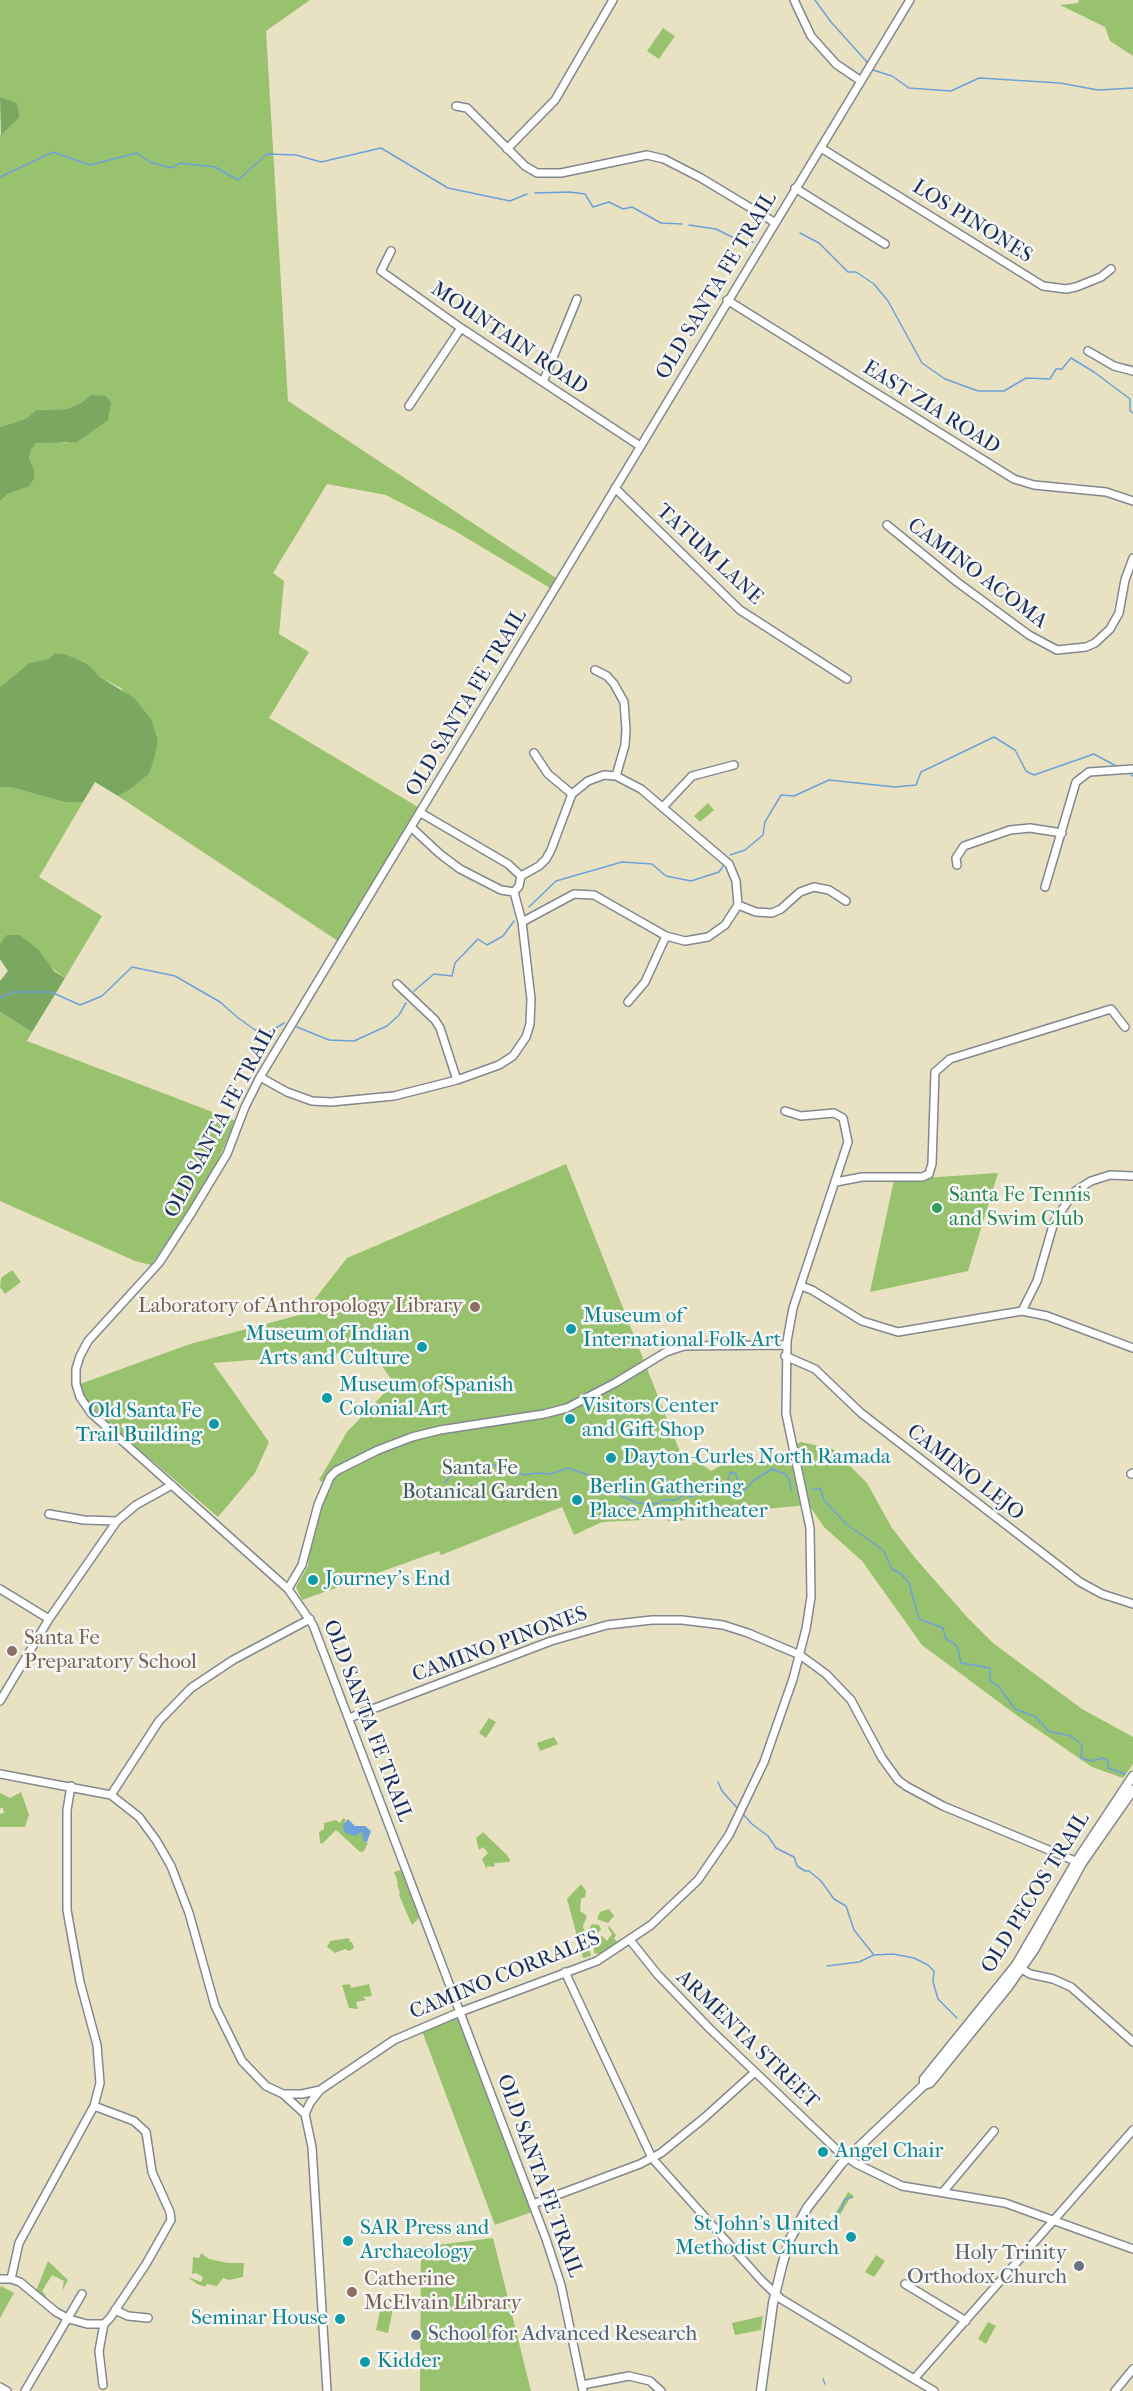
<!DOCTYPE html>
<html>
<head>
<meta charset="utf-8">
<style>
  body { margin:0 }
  canvas { display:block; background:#e8e2c2 }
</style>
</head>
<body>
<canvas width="1133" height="2391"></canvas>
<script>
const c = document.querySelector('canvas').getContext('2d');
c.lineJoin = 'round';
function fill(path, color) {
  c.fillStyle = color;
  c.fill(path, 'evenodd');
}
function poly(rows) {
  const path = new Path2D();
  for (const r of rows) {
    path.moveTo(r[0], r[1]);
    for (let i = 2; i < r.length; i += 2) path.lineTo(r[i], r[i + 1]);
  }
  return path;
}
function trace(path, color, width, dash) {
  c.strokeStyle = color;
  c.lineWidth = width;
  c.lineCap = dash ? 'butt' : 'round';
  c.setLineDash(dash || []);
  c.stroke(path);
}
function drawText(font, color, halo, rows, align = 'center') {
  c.font = font + ' "IM FELL French Canon",serif';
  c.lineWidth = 5;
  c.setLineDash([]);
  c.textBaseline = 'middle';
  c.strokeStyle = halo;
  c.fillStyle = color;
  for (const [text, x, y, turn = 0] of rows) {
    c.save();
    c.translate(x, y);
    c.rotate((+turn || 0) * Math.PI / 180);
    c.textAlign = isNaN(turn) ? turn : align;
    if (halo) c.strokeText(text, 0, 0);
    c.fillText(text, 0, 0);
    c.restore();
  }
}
fill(poly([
  [0,0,310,0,266,31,288,401,556,578,550,588,455,531,386,495,327,484,273,573,284,581,279,634,309,652,269,718,418,807,338,941,118,796,128,791,149,774,158,741,121,688,100,677,88,664,65,654,55,653,48,659,29,663,0,687,0,501,8,494,28,487,34,469,29,458,31,450,36,443,53,441,66,443,101,425,91,395,81,403,67,409,37,410,25,419,0,427,0,135,20,117,17,103,0,97],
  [1079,0,1133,0,1133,56,1110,41,1105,27,1060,5,1078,3],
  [663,28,675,36,659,59,647,51],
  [0,787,10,787,64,802,83,802,39,877,102,916,65,978,48,965,0,944],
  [708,803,714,810,700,822,694,816],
  [0,1012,32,1032,27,1041,236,1121,215,1166,172,1236,151,1265,135,1261,0,1201],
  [566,1164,684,1462,700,1463,711,1471,733,1459,742,1464,796,1458,794,1445,801,1442,833,1449,867,1483,892,1528,916,1559,967,1617,993,1643,1082,1709,1133,1737,1133,1764,1123,1778,1092,1767,1019,1717,922,1645,862,1561,824,1527,809,1505,697,1515,676,1523,663,1519,602,1522,574,1535,562,1507,441,1555,439,1551,302,1600,296,1587,308,1566,311,1544,324,1495,328,1485,319,1480,347,1432,394,1383,371,1351,213,1363,269,1442,255,1473,218,1517,105,1420,84,1397,80,1384,190,1344,303,1314,347,1258],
  [998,1173,968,1271,870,1292,894,1180],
  [12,1270,21,1282,5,1294,0,1287,1,1278],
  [489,1718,496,1722,486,1738,479,1733],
  [554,1737,558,1744,540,1751,537,1743],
  [21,1792,29,1815,25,1827,0,1827,0,1814,4,1813,3,1808,0,1808,0,1793,10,1798],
  [343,1818,346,1820,344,1823,349,1832,355,1836,362,1832,364,1835,364,1842,368,1843,364,1851,360,1852,336,1830,322,1844,320,1843,319,1832,324,1829,324,1823,336,1820,340,1823],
  [483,1832,507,1855,510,1860,509,1862,495,1863,494,1867,487,1866,487,1870,482,1859,488,1853,483,1847,479,1850,476,1838],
  [401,1870,419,1918,412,1925,399,1895,400,1893,397,1884,398,1883,394,1872],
  [581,1884,586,1891,585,1897,581,1899,580,1911,587,1916,583,1926,591,1956,583,1958,567,1899],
  [609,1909,614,1916,608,1923,597,1919,600,1912],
  [592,1924,599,1925,601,1929,591,1942,587,1932],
  [609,1926,616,1935,614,1938,617,1942,599,1954,594,1953,594,1943,602,1936,607,1941,612,1934,608,1928],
  [349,1938,350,1942,352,1942,354,1948,349,1951,345,1949,335,1953,327,1947,330,1941],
  [350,1984,351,1988,369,1984,372,1996,363,1997,366,2000,356,2002,358,2009,349,2008,342,1985],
  [454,2017,459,2019,532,2212,495,2225,422,2031],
  [848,2192,854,2196,852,2199,850,2198,837,2220,833,2218],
  [493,2238,531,2391,420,2391,421,2247],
  [201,2253,209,2259,228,2263,244,2263,243,2277,229,2280,223,2278,217,2286,207,2284,205,2287,197,2284,188,2277,201,2282,203,2277,196,2273,192,2274,193,2257,199,2258],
  [876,2255,885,2261,874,2277,865,2272],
  [48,2261,68,2280,62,2291,64,2281,52,2275,42,2291,46,2296,44,2299,36,2291],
  [1,2286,14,2293,0,2318,0,2288],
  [382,2302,394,2304,388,2333,376,2330],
  [763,2316,761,2330,735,2335,732,2323],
  [988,2322,996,2326,986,2344,978,2339]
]), '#99c26e');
fill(poly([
  [0,97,17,103,20,117,1,135],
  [91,395,106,396,111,403,108,420,77,442,36,443,31,450,29,458,34,469,34,479,28,487,8,494,0,501,0,427,25,419,37,410,67,409,81,403],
  [55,653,65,654,88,664,100,677,134,698,151,719,158,741,154,759,149,774,128,791,118,796,95,782,83,802,64,802,10,787,0,787,0,687,29,663,48,659],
  [7,935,19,935,38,949,54,971,65,978,32,1032,0,1012,0,981,8,971,0,959,0,944]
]), '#7aa861');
fill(poly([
  [348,1819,355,1826,365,1826,371,1831,367,1842,364,1842,362,1832,355,1836,344,1832,343,1825]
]), '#6da1d9');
trace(poly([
  [815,0,831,22,867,62],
  [873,70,892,76,909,88,951,91,979,78,1060,83,1098,90,1133,88],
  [0,177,53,152,90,165,137,153,150,162,172,168,180,163,215,167,238,180,267,154,296,155,321,162,381,148,448,188,510,201,527,194],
  [535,193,570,192,585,194,593,207,609,202,623,209,632,207,661,223,682,224],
  [689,225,716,229,742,242,753,242],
  [800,233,819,243,848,272,856,272,874,284,888,301,922,363,945,379,978,391,1004,391,1026,378,1050,379,1056,369,1062,369,1071,358,1094,372,1130,399,1130,411,1133,413],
  [1131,775,1133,776],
  [730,855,745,850,763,835,765,822,781,795,794,796,829,780,895,787,916,785,921,772,994,737,1015,750,1026,771,1034,775,1094,754,1116,766],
  [529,907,556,881,622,862,652,864,666,876,691,881,719,872,723,866],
  [414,991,434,974,452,976,455,963,478,939,487,945,503,936,514,921],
  [0,998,14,992,51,992,80,1005,102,996,132,967,175,976,220,1002,237,1017,255,1030,268,1033,284,1023],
  [297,1027,329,1040,354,1041,387,1026,399,1015,406,1003],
  [445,1483,453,1471,462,1467,479,1464,502,1466,524,1475,537,1473,551,1474,568,1468,597,1478,609,1490,637,1503,657,1504,663,1500,676,1500,685,1494,691,1497,695,1495,699,1485,702,1484,717,1492,725,1492,730,1472,736,1474,739,1485,745,1490,753,1481,772,1469,785,1474,789,1479,791,1490],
  [812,1490,820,1488,824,1500,846,1524,883,1550,892,1569,901,1574,909,1583,919,1619,943,1628,946,1639,955,1644,958,1649,961,1663,990,1668,990,1680,999,1687,1015,1709,1036,1717,1048,1731,1071,1736,1082,1745,1081,1758,1092,1761,1102,1758,1108,1761,1108,1768,1125,1774],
  [718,1782,722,1791,739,1810],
  [742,1813,752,1824,768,1836,776,1848,794,1857,797,1866,805,1871,809,1871,821,1881,834,1899,846,1906,854,1930,874,1955],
  [827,1966,859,1962,874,1955,893,1954,914,1958,928,1965,934,1971,933,1982,938,1999,957,2018],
  [836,2218,837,2212,841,2209,844,2200,851,2197],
  [823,2379,825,2384]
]), '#6da1d9', 1.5);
const minor = poly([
  [794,0,811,36,836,64,861,81],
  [456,106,467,108,525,166,537,173,561,173,647,155,664,159,701,178,774,222],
  [821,148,1043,286,1066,289,1076,287,1101,277,1111,269],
  [507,149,555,100,613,0],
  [795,188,885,244],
  [391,251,381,271,461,328,640,446],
  [727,300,1014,479,1034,485,1106,492,1133,501],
  [1088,351,1114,366,1133,371],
  [543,382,577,299],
  [409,406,461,328],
  [615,488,740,610,847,679],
  [887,525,957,582,1029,635,1057,650,1086,647,1095,643,1110,629,1119,613,1125,580,1133,558],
  [595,670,607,676,614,684,624,702,626,729,625,745,616,776],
  [534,753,548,774,572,794],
  [663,807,692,776,734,765],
  [421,813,508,864,521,876],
  [412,828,440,854,460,869,501,890,514,892],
  [957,865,956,858,964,846,1010,830,1030,828,1062,833],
  [521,876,539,866,546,859,551,850,572,794,588,781,604,775,616,776,641,789,729,864,736,881,738,905,725,925,708,937,685,941,666,936,594,895,574,894,522,922],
  [1045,887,1076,782,1089,772,1133,769],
  [514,892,519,886,521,876],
  [738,905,756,912,772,913,781,909,800,892,814,887,829,890,846,901],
  [397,984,435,1020,440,1028,457,1080],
  [628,1002,645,982,666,936],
  [260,1077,287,1092,312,1101,331,1102,394,1096,457,1080,499,1065,513,1056,526,1037,530,1024,531,999,522,922,514,892],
  [836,1182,862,1177,922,1177,929,1174,932,1164,935,1072,950,1059,1111,1009,1125,1027],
  [801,1286,812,1290,862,1321,898,1332,1022,1311,1047,1316,1133,1348],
  [1022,1311,1037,1281,1054,1222,1074,1192,1091,1181,1110,1175,1133,1176],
  [785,1356,815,1369,861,1413,1080,1582,1102,1594,1133,1604],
  [1131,1474,1133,1473],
  [49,1514,84,1520,117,1521],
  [0,1589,49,1619],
  [288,1589,302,1565,318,1505,330,1477,336,1471,378,1450,412,1437,440,1430,544,1414,567,1408,615,1383,666,1352,684,1346,786,1345],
  [0,1701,49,1619,117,1521,136,1505,172,1485],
  [349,1718,551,1641,607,1625,652,1620,682,1620,723,1625,748,1633,800,1655,826,1674,851,1700,882,1758,898,1780,906,1786,943,1806,1080,1863],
  [0,1774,111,1795,139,1817,156,1840,171,1866,189,1913,215,2006,242,2061,266,2086,283,2094,305,2114,312,2147,327,2391],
  [111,1795,159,1721,191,1688,233,1660,310,1619],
  [630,1940,658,1975,710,2029,838,2151,855,2163,902,2186,1005,2203,1133,2249],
  [1017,1966,1030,1974,1053,1979,1071,1987,1133,2042],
  [565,1972,652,2158,762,2281,781,2299,934,2391],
  [284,2094,302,2094,320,2090],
  [94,2106,134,2121,146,2132,152,2172,170,2212,171,2220,146,2264,110,2318,104,2324,99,2351,103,2385],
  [305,2114,310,2103,320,2090,394,2040,460,2012,597,1961,651,1925,698,1880,729,1835,764,1762,793,1679,806,1629,811,1597,810,1528,786,1414,787,1341,793,1308,848,1142,843,1118,834,1113,801,1116,785,1111],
  [943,2192,994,2131],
  [533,2204,640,2164,661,2153,704,2118,755,2072],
  [0,2279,11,2279,20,2282,56,2312,69,2319,87,2324,104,2324],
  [11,2279,19,2243,94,2106,100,2083,97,2045,80,1982,67,1910,67,1810,71,1786],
  [905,2284,966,2321],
  [115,2310,128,2316,148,2318],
  [914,2379,1133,2130],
  [582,2385,629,2376,650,2381,661,2391],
  [0,2387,7,2391],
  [25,2391,82,2294],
  [583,2391,561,2285,546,2239,313,1625,288,1589,91,1413,80,1397,76,1384,76,1369,80,1356,88,1341,159,1263,192,1212,227,1154,245,1107,260,1077,910,0],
  [1115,2391,1133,2369]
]);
const major = poly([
  [924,2085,924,2079,1016,1965,1076,1862,1133,1776],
  [761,2391,773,2303,782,2266,789,2241,807,2208,842,2163,924,2085,930,2083,1008,1987,1034,1950,1082,1863,1133,1790]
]);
trace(minor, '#828890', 10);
trace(major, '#828890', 11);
trace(minor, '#fff', 7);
trace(major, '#fff', 8);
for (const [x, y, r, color] of [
  [937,1208,6,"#2e9e5b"],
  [475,1307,6,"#8d6e63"],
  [571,1329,6,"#0f9aa8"],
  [422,1347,6,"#0f9aa8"],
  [327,1398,6,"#0f9aa8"],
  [570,1419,6,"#0f9aa8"],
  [214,1424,6,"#0f9aa8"],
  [611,1458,6,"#0f9aa8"],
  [577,1500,6,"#0f9aa8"],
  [313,1580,6,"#0f9aa8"],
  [12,1651,6,"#8d6e63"],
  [823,2152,6,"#0f9aa8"],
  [851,2237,6,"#0f9aa8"],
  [348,2241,6,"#0f9aa8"],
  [1079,2266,6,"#6b7280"],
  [352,2292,6,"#8d6e63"],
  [340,2319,6,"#0f9aa8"],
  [416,2335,6,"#5c6f8a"],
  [365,2362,6,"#0f9aa8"]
]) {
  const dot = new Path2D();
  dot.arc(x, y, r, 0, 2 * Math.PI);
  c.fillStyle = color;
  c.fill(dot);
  trace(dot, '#f6f6f2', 2);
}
drawText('21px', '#1b2f5e', '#f6f6f2', [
  ["LOS PINONES",972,222,32],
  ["OLD SANTA FE TRAIL",717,286,-59],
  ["MOUNTAIN ROAD",509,339,34],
  ["EAST ZIA ROAD",931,408,32],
  ["TATUM LANE",709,555,43],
  ["CAMINO ACOMA",977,574,37],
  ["OLD SANTA FE TRAIL",467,703,-59],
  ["OLD SANTA FE TRAIL",221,1122,-62],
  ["CAMINO LEJO",965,1473,38],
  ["CAMINO PINONES",500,1645,-20],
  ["OLD SANTA FE TRAIL",367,1721,69],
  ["OLD PECOS TRAIL",1036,1893,-58],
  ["CAMINO CORRALES",505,1976,-22],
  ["ARMENTA STREET",747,2040,44],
  ["OLD SANTA FE TRAIL",539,2176,70]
]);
drawText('21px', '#27864d', '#f6f6f2', [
  ["Santa Fe Tennis",949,1196],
  ["and Swim Club",949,1220]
], 'left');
drawText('21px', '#785e54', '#f6f6f2', [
  ["Laboratory of Anthropology Library",463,1307,"right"],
  ["Santa Fe",24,1639],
  ["Preparatory School",24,1663],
  ["Catherine",364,2280],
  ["McElvain Library",364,2304]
], 'left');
drawText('21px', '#0d838f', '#f6f6f2', [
  ["Museum of",583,1317],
  ["International Folk Art",583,1341],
  ["Museum of Indian",410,1335,"right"],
  ["Arts and Culture",410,1359,"right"],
  ["Museum of Spanish",339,1386],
  ["Colonial Art",339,1410],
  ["Visitors Center",582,1407],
  ["and Gift Shop",582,1431],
  ["Old Santa Fe",202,1412,"right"],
  ["Trail Building",202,1436,"right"],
  ["Dayton-Curles North Ramada",623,1458],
  ["Berlin Gathering",589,1488],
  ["Place Amphitheater",589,1512],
  ["Journey's End",325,1580],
  ["Angel Chair",835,2152],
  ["St John's United",839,2225,"right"],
  ["Methodist Church",839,2249,"right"],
  ["SAR Press and",360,2229],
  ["Archaeology",360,2253],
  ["Seminar House",328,2319,"right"],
  ["Kidder",377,2362]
], 'left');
drawText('21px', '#415b63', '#f6f6f2', [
  ["Santa Fe",480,1469],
  ["Botanical Garden",480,1493]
]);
drawText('21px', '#5b616d', '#f6f6f2', [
  ["Holy Trinity",1067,2254],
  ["Orthodox Church",1067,2278]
], 'right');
drawText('21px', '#4e5e75', '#f6f6f2', [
  ["School for Advanced Research",428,2335]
], 'left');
</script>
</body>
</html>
